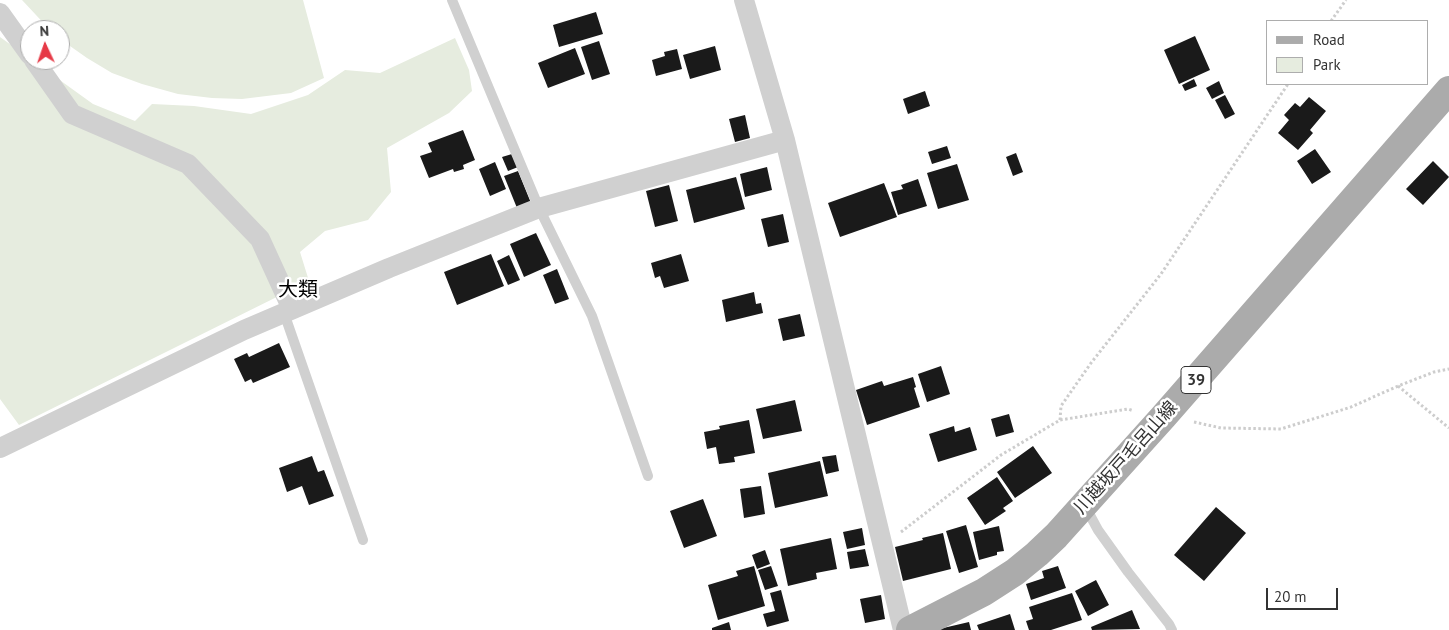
<!DOCTYPE html>
<html>
<head>
<meta charset="utf-8">
<style>
  body { margin:0 }
  #map { position:relative; width:1449px; height:630px; overflow:hidden; background:#fff; font-family:"PT Sans",sans-serif }
  canvas { display:block }
  .legend { position:absolute; left:1266px; top:20px; width:162px; height:65px; box-sizing:border-box; background:#fff; border:1px solid #adadad; margin:0; padding:6px 9px; list-style:none; font-size:15px; color:#333 }
  .legend li { display:flex; align-items:center; gap:10px; height:25px }
  .legend b { width:25px; border:1px solid #adadad }
  .north { position:absolute; left:20px; top:20px; width:50px; height:50px; box-sizing:border-box; background:#fff; border:1px solid #adadad; border-radius:50%; rotate:357deg; font-size:14px; font-weight:700; line-height:20px; text-align:center; color:#333 }
  .north::after { content:''; display:block; margin:auto; width:18px; height:22px; background:#e63946; clip-path:polygon(50% 0,100% 100%,50% 72%,0 100%) }
  .scale { position:absolute; left:1266px; top:588px; width:72px; height:22px; box-sizing:border-box; border:2px solid #333; border-top:0; padding-left:6px; font-size:15px; line-height:18px; white-space:nowrap; color:#333; -webkit-text-stroke:4px #fff; paint-order:stroke }
</style>
</head>
<body>
<div id="map">
<canvas width="1449" height="630"></canvas>
<ul class="legend">
<li><b style="height:6px;background:#ababab"></b>Road</li>
<li><b style="height:14px;background:#e6ecdf"></b>Park</li>
</ul>
<div class="north">N</div>
<div class="scale">20 m</div>
</div>
<script>
const c = document.querySelector('canvas').getContext('2d');
c.lineJoin = 'round';
function fill(path, color) {
  c.fillStyle = color;
  c.fill(path, 'evenodd');
}
function poly(rows) {
  const path = new Path2D();
  for (const r of rows) {
    path.moveTo(r[0], r[1]);
    for (let i = 2; i < r.length; i += 2) path.lineTo(r[i], r[i + 1]);
  }
  return path;
}
function trace(path, color, width, dash) {
  c.strokeStyle = color;
  c.lineWidth = width;
  c.lineCap = dash ? 'butt' : 'round';
  c.setLineDash(dash || []);
  c.stroke(path);
}
function drawText(font, color, halo, rows, align = 'center') {
  c.font = font + ' "PT Sans","Noto Sans JP",sans-serif';
  c.lineWidth = 5;
  c.setLineDash([]);
  c.textBaseline = 'middle';
  c.strokeStyle = halo;
  c.fillStyle = color;
  for (const [text, x, y, turn = 0] of rows) {
    c.save();
    c.translate(x, y);
    c.rotate((+turn || 0) * Math.PI / 180);
    c.textAlign = isNaN(turn) ? turn : align;
    if (halo) c.strokeText(text, 0, 0);
    c.fillText(text, 0, 0);
    c.restore();
  }
}
fill(poly([
  [22,0,303,0,324,78,291,93,242,99,212,98,178,94,142,84,112,73,87,58,60,39,60,30,50,30],
  [0,37,93,104,135,121,152,104,194,106,251,114,308,95,345,70,380,73,455,38,469,70,472,91,449,113,387,148,391,192,368,220,325,231,300,252,309,281,19,425,0,399]
]), '#e6ecdf');
fill(poly([
  [596,12,603,34,559,47,553,25],
  [1195,36,1210,70,1179,84,1164,50],
  [599,41,610,74,592,80,581,47],
  [715,46,721,70,690,79,683,55],
  [575,48,585,74,548,88,538,63],
  [677,49,682,69,656,76,652,60,665,56,664,52],
  [1194,79,1197,86,1185,91,1182,85],
  [1219,81,1224,93,1212,99,1206,88],
  [925,91,930,106,908,114,903,99],
  [1225,95,1235,114,1225,119,1215,100],
  [1309,97,1326,111,1310,130,1313,133,1298,150,1278,133,1289,120,1284,115,1295,103,1300,107],
  [745,115,750,138,735,142,729,119],
  [463,130,475,160,463,165,464,169,454,172,453,169,429,178,420,156,432,152,428,143],
  [947,146,951,158,932,164,928,152],
  [1315,149,1331,172,1312,184,1297,161],
  [1016,153,1023,172,1013,176,1006,157],
  [512,154,518,167,508,171,502,157],
  [1433,161,1449,177,1423,205,1406,189],
  [495,162,506,189,490,196,479,169],
  [957,164,969,200,938,209,927,173],
  [767,167,772,190,745,197,740,174],
  [518,171,531,203,517,208,504,176],
  [736,177,745,209,694,223,686,190],
  [918,179,927,206,898,215,891,192,903,189,901,185],
  [884,183,897,217,840,237,828,203],
  [669,185,678,221,655,227,646,191],
  [783,214,789,242,768,247,761,219],
  [536,233,551,265,524,277,510,244],
  [491,254,504,286,457,305,444,272],
  [681,254,689,281,664,288,660,276,655,278,651,263],
  [509,255,520,280,508,285,497,261],
  [557,269,569,299,555,304,543,275],
  [754,292,756,304,761,303,763,313,726,322,722,300],
  [800,314,805,336,783,341,778,319],
  [279,343,290,367,253,383,251,379,245,382,234,359,247,353,249,357],
  [941,366,950,394,927,402,918,374],
  [913,377,916,387,914,388,920,407,867,425,856,390,882,381,884,386],
  [795,400,802,431,763,439,756,409],
  [1009,414,1014,432,996,437,991,419],
  [749,420,755,453,734,457,735,462,719,464,716,447,707,449,704,432,720,429,719,426],
  [954,426,955,432,970,427,977,450,938,462,929,434],
  [1033,446,1052,473,1015,498,997,472],
  [836,455,839,471,826,474,822,457],
  [312,456,318,472,324,470,334,496,309,505,302,486,287,492,279,468],
  [820,461,828,496,775,508,768,473],
  [997,477,1013,501,1003,508,1006,511,985,525,967,498],
  [761,486,765,514,744,518,740,489],
  [703,499,717,536,684,548,670,511],
  [1216,507,1246,533,1204,581,1174,555],
  [966,525,978,567,959,573,946,531],
  [999,526,1004,551,997,552,997,555,979,560,973,532],
  [862,528,865,545,847,549,843,532],
  [943,533,951,569,903,581,895,547,923,540,922,538],
  [831,538,837,569,816,573,817,579,788,586,780,549],
  [865,549,869,566,850,569,847,552],
  [765,550,770,564,757,569,752,555],
  [754,566,765,606,718,620,708,585,738,576,736,571],
  [771,566,778,586,765,590,758,570],
  [1058,566,1066,588,1031,600,1026,584,1044,578,1042,571],
  [1096,580,1109,605,1088,616,1075,591],
  [781,590,789,621,767,627,763,614,775,611,770,593],
  [1072,593,1082,620,1051,630,1029,630,1026,621,1033,619,1029,607],
  [881,595,885,619,865,623,860,599],
  [1132,610,1140,629,1092,630,1091,627],
  [1010,614,1015,630,979,630,977,625],
  [729,622,731,630,712,630,712,628],
  [969,622,971,630,939,630,939,629]
]), '#1a1a1a');
trace(poly([
  [1331,21,1346,0],
  [1398,386,1449,428],
  [1060,420,1061,406,1091,363,1161,274,1288,84],
  [1194,422,1221,428,1281,429,1351,407,1398,386,1434,372,1449,369],
  [901,532,1001,455,1060,420,1128,409,1134,411]
]), '#cdcdcd', 3, [2.5, 2.5]);
trace(poly([
  [452,0,539,208,592,316,648,476],
  [284,313,363,540],
  [1085,506,1098,530,1128,572,1169,624,1172,630]
]), '#d0d0d0', 10);
trace(poly([
  [744,0,785,140,903,630],
  [0,13,30,55],
  [34,60,72,114,188,164,260,239,292,309],
  [0,448,244,330,389,268,539,208,785,140]
]), '#d0d0d0', 20);
trace(poly([
  [910,630,984,592,1015,572,1037,554,1056,536,1164,416,1449,90]
]), '#ababab', 28);
for (const [x, y, w] of [
  [1196,380,30]
]) {
  const box = new Path2D();
  box.roundRect(x - w / 2, y - 13.5, w, 27, 4);
  c.fillStyle = '#fff';
  c.fill(box);
  trace(box, '#333', 1);
}
drawText('bold 16px', '#333', null, [
  ["39",1196,380]
]);
drawText('18px', '#333', '#fff', [
  ["川越坂戸毛呂山線",1126,458,-48]
]);
drawText('20px', '#000', '#fff', [
  ["大類",298,290]
]);
</script>
</body>
</html>
